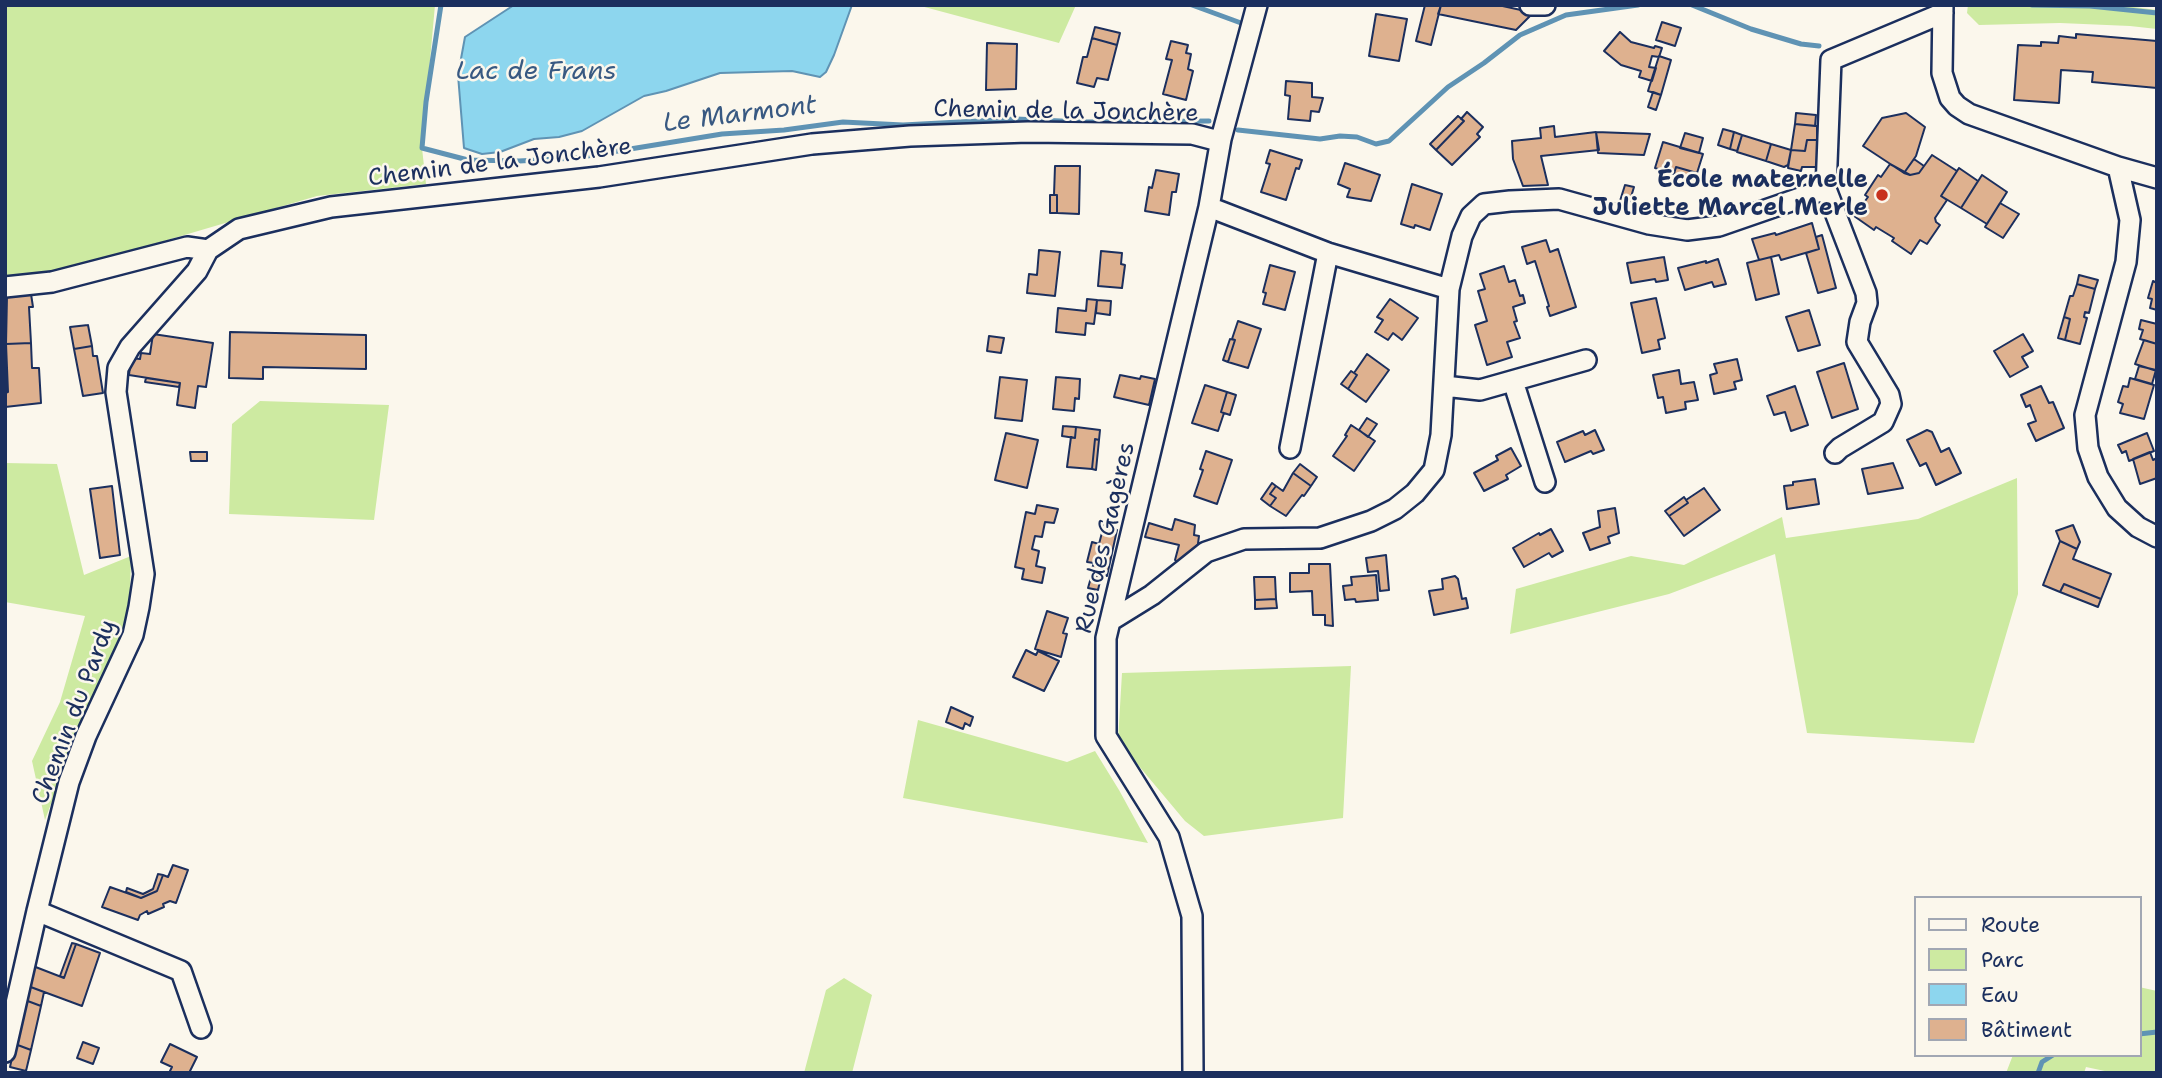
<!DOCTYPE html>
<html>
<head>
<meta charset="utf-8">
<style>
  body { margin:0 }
  #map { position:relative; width:2162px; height:1078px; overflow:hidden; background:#fbf7ec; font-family:"Shantell Sans",sans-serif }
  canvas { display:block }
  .frame { position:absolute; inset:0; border:7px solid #1b2f5e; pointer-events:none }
  .legend { position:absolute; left:1914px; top:896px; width:228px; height:161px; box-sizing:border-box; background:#fbf7ec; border:2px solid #a1a7b3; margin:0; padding:9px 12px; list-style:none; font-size:21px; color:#1b2f5e }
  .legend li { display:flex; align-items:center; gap:14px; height:35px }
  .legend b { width:35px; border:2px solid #a1a7b3 }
</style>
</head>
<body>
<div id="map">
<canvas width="2162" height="1078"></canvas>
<div class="frame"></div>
<ul class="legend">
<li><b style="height:9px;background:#fbf7ec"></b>Route</li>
<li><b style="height:19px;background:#cdeaa1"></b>Parc</li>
<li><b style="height:19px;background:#8dd6ee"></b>Eau</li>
<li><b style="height:19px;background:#deb18f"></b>Bâtiment</li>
</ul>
</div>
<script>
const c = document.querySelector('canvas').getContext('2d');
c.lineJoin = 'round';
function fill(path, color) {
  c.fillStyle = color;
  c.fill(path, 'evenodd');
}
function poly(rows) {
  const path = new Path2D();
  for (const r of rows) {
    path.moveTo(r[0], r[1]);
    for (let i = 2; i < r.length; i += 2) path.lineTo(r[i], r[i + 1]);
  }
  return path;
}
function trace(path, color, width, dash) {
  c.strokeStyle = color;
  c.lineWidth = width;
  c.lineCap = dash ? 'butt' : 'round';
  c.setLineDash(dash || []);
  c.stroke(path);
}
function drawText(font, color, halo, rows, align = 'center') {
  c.font = font + ' "Shantell Sans",sans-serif';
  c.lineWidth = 5;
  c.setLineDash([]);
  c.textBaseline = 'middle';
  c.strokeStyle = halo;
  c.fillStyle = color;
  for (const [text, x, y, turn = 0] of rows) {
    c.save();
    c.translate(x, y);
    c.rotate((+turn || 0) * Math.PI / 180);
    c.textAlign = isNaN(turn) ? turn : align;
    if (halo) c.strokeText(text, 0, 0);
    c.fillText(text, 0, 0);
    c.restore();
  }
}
fill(poly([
  [5,5,435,5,422,148,426,184,317,196,52,274,5,278],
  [917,5,1076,5,1059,43],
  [1968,5,2118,5,2157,10,2157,29,2130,26,2060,23,1979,25,1967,13],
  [260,401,389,405,374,520,229,514,232,424],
  [5,463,57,464,84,575,131,556,130,593,126,639,72,747,45,820,32,761,60,702,85,616,5,602],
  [2017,478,2018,594,1974,743,1807,733,1775,554,1669,594,1510,634,1516,589,1631,556,1684,565,1782,517,1786,538,1918,519],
  [1351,666,1343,818,1204,836,1185,821,1118,741,1122,673],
  [918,720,1067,762,1095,751,1119,790,1148,843,903,798],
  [844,978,872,995,852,1073,804,1073,826,990],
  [2139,987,2157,991,2157,1073,2114,1073,2086,1067,2084,1073,2006,1073,2013,1055,2139,1055]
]), '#cdeaa1');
const water = poly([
  [514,5,852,5,834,55,826,72,820,77,792,71,720,73,666,91,644,96,582,131,559,137,534,139,500,152,482,154,464,148,458,75,465,37,514,5]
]);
fill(water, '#8dd6ee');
trace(water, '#5f93b4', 2);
trace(poly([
  [441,5,426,102,422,148,468,160,519,161,575,158,722,134,784,130,843,122,903,125,1016,119,1083,122,1209,121],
  [1192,5,1241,23],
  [1692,5,1751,29,1801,44,1819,46],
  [2032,5,2090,6,2157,13],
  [1238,130,1320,139,1340,136,1357,137,1376,144,1389,141,1448,87,1484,63,1520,35,1566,15,1638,5],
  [2139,1034,2157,1032],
  [2038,1073,2042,1062,2053,1055]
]), '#5f93b4', 5);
const building = poly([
  [1425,5,1441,5,1431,45,1416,41,1425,5],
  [1441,5,1498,5,1530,12,1530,16,1516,30,1438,14,1441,5],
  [1376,14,1407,19,1399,61,1369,56,1376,14],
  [1662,22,1681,28,1675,46,1656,40,1662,22],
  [1095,27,1120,33,1117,45,1092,38,1095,27],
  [1620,32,1631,42,1654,48,1655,46,1662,48,1659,57,1652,56,1649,67,1656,68,1652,81,1639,77,1641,71,1621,65,1604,51,1620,32],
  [2076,34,2157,41,2157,88,2092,82,2093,72,2061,70,2059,103,2014,100,2018,45,2041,46,2041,42,2058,43,2059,36,2076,38,2076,34],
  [1092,38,1117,45,1108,80,1097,78,1094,87,1077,83,1083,57,1087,57,1092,38],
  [1171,41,1188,45,1186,53,1191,54,1188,69,1193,71,1186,100,1163,94,1172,60,1166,59,1171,41],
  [987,43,1017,44,1016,89,986,90,987,43],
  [1659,56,1671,60,1661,95,1648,91,1659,56],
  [1286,81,1312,83,1312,97,1323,98,1319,112,1311,111,1310,121,1288,119,1290,96,1285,95,1286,81],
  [1653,92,1661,95,1656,110,1648,107,1653,92],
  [1467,112,1483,127,1477,134,1480,137,1452,165,1436,150,1464,121,1461,119,1467,112],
  [1796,113,1816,115,1815,126,1795,124,1796,113],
  [1906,113,1925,127,1916,156,1904,173,1863,146,1882,118,1906,113],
  [1458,116,1464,121,1436,150,1430,144,1458,116],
  [1795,124,1817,126,1817,140,1807,140,1805,151,1791,150,1795,124],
  [1554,126,1555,137,1596,132,1599,150,1541,156,1548,185,1523,186,1513,159,1512,141,1541,138,1540,128,1554,126],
  [1723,129,1734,132,1730,149,1718,145,1723,129],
  [1596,132,1650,134,1644,155,1598,153,1596,132],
  [1734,132,1742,135,1737,151,1730,149,1734,132],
  [1685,133,1703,138,1699,153,1680,148,1685,133],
  [1742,135,1771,144,1766,161,1737,152,1742,135],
  [1807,140,1817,140,1817,167,1802,167,1801,171,1788,168,1791,150,1805,151,1807,140],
  [1663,142,1703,154,1697,173,1676,167,1674,174,1655,168,1663,142],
  [1771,144,1791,150,1788,165,1784,167,1766,161,1771,144],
  [1270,150,1302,160,1299,169,1296,168,1286,200,1261,192,1270,164,1266,163,1270,150],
  [1932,155,1957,171,1941,196,1947,200,1935,218,1936,222,1940,225,1927,244,1920,240,1911,254,1892,241,1894,238,1876,227,1874,230,1854,216,1868,197,1865,195,1878,175,1881,177,1890,164,1910,175,1919,173,1932,155],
  [1914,159,1924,166,1919,173,1910,175,1904,173,1914,159],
  [1345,163,1380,175,1371,201,1347,197,1350,189,1338,184,1345,163],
  [1055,166,1080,166,1079,214,1057,213,1057,195,1054,195,1055,166],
  [1676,167,1697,173,1696,180,1674,174,1676,167],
  [1959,168,1978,181,1961,208,1941,196,1959,168],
  [1156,170,1179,174,1176,192,1172,192,1169,215,1145,211,1149,187,1152,188,1156,170],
  [1982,175,2007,192,1987,224,1961,208,1982,175],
  [1412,184,1442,194,1430,230,1415,225,1414,228,1401,224,1412,184],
  [1625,185,1634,187,1628,207,1619,204,1625,185],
  [1050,195,1057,195,1057,213,1050,213,1050,195],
  [2000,203,2019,214,2003,238,1985,227,2000,203],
  [1812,223,1819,249,1781,260,1779,255,1759,260,1752,239,1775,233,1776,235,1812,223],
  [1822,235,1836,288,1818,293,1806,253,1819,249,1816,237,1822,235],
  [1546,240,1550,252,1558,249,1576,307,1550,316,1547,307,1549,306,1535,261,1527,264,1522,247,1546,240],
  [1039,250,1060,252,1055,296,1027,293,1029,274,1037,275,1039,250],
  [1101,251,1122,253,1121,264,1125,265,1122,288,1098,286,1101,251],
  [1664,257,1668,280,1656,282,1655,279,1631,283,1627,263,1664,257],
  [1771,257,1779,294,1756,300,1747,263,1771,257],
  [1718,259,1726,284,1714,287,1712,282,1685,290,1678,268,1706,261,1706,263,1718,259],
  [1270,265,1295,272,1285,310,1263,304,1266,293,1263,292,1270,265],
  [1504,266,1509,282,1515,280,1520,296,1523,295,1525,303,1513,307,1517,321,1514,322,1520,338,1507,342,1512,357,1487,365,1475,325,1487,321,1478,291,1485,289,1480,274,1504,266],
  [2079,275,2098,280,2095,289,2077,284,2079,275],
  [2153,281,2157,283,2157,310,2150,308,2152,299,2148,298,2153,281],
  [2077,284,2095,289,2089,313,2085,312,2084,317,2087,318,2080,344,2065,340,2070,319,2064,317,2070,296,2073,296,2077,284],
  [31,294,33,307,29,307,31,343,6,344,7,296,31,294],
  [1656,298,1665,338,1658,340,1660,349,1642,353,1631,303,1656,298],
  [1087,299,1097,300,1094,324,1086,323,1085,335,1056,332,1058,308,1086,311,1087,299],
  [1390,299,1418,318,1402,340,1393,333,1388,340,1375,332,1383,320,1377,317,1390,299],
  [1097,300,1111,301,1110,315,1096,313,1097,300],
  [1809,310,1820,345,1798,351,1786,317,1809,310],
  [2064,317,2070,319,2065,340,2058,338,2064,317],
  [2141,320,2157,324,2157,344,2140,339,2143,330,2139,329,2141,320],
  [1238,321,1261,329,1248,368,1228,362,1235,340,1232,339,1238,321],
  [88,325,92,346,74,349,70,327,88,325],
  [230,332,366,335,366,369,263,367,263,379,229,378,230,332],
  [153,334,213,343,206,387,198,386,195,408,177,405,180,383,129,375,131,358,140,359,141,353,150,354,153,334],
  [2023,334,2033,351,2022,357,2028,367,2010,377,1994,351,2023,334],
  [989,336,1004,338,1001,353,987,351,989,336],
  [1230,339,1235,340,1228,362,1223,360,1230,339],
  [2144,340,2157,344,2157,371,2135,364,2144,340],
  [31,343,32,368,39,368,41,403,5,407,5,393,8,392,6,344,31,343],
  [92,346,93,356,97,356,103,393,83,396,74,349,92,346],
  [1367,354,1389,370,1366,402,1348,389,1357,375,1354,373,1367,354],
  [1737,359,1742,380,1734,382,1736,389,1714,394,1710,375,1717,373,1714,364,1737,359],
  [1844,363,1858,409,1832,418,1817,372,1844,363],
  [2139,366,2156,370,2152,384,2135,379,2139,366],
  [1679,370,1681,384,1694,382,1698,400,1685,402,1686,409,1666,413,1663,397,1658,398,1653,375,1679,370],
  [1351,371,1357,375,1348,389,1341,384,1351,371],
  [1120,375,1140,379,1141,376,1155,379,1149,405,1114,397,1120,375],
  [1000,377,1027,380,1022,421,995,418,1000,377],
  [1056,377,1080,379,1079,399,1075,398,1074,411,1053,409,1056,377],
  [146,378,180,383,179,387,145,382,146,378],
  [2130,378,2154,385,2144,419,2120,413,2123,404,2118,402,2123,386,2128,387,2130,378],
  [1205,385,1227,392,1221,412,1224,413,1218,431,1192,423,1205,385],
  [1795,386,1808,425,1791,431,1785,412,1774,415,1767,396,1795,386],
  [2041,386,2049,403,2053,402,2064,428,2036,441,2028,424,2036,421,2030,405,2026,407,2021,395,2041,386],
  [1227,392,1236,395,1230,415,1221,412,1227,392],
  [1367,418,1377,424,1368,437,1359,430,1367,418],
  [1351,425,1375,441,1354,471,1333,456,1347,436,1345,435,1351,425],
  [1063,426,1076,427,1075,438,1062,436,1063,426],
  [1076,427,1100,430,1099,440,1095,439,1092,469,1067,467,1071,437,1075,438,1076,427],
  [1595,430,1604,450,1593,454,1591,451,1565,462,1557,442,1583,431,1585,435,1595,430],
  [1927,430,1932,432,1941,452,1949,448,1961,473,1936,485,1926,463,1920,466,1907,440,1927,430],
  [1006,433,1038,440,1027,488,995,480,1006,433],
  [2147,433,2154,451,2129,461,2126,451,2122,453,2118,445,2147,433],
  [1095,439,1099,440,1096,470,1092,469,1095,439],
  [1511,448,1521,466,1506,475,1508,479,1484,491,1474,473,1498,460,1496,456,1511,448],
  [1206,451,1232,460,1217,504,1194,496,1203,470,1200,469,1206,451],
  [190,452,207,452,207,461,191,461,190,452],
  [2150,452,2153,460,2157,458,2157,478,2140,484,2133,459,2150,452],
  [1893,463,1903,488,1868,494,1862,469,1893,463],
  [1300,464,1317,477,1311,486,1293,473,1300,464],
  [1293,473,1311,486,1304,496,1302,495,1286,516,1270,506,1276,498,1270,494,1276,486,1283,491,1293,473],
  [1815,479,1819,504,1787,509,1784,486,1793,485,1793,482,1815,479],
  [1272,483,1276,486,1270,494,1276,498,1270,506,1261,499,1272,483],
  [112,486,120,555,100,558,90,489,112,486],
  [1704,488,1720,510,1684,536,1669,516,1688,503,1686,500,1704,488],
  [1684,497,1688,503,1669,516,1665,511,1684,497],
  [1037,505,1058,509,1054,523,1045,522,1042,537,1035,536,1032,549,1039,551,1036,566,1045,568,1042,583,1022,579,1024,569,1015,567,1026,512,1035,514,1037,505],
  [1615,508,1619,533,1608,537,1610,543,1590,550,1583,533,1600,527,1598,511,1615,508],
  [1175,519,1195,525,1194,535,1199,536,1197,551,1180,563,1175,560,1179,545,1145,537,1149,523,1172,530,1175,519],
  [1104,525,1117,530,1107,576,1091,571,1094,563,1087,562,1092,542,1099,544,1104,525],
  [2073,525,2080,542,2077,549,2060,541,2056,531,2073,525],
  [1551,529,1563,551,1552,557,1549,553,1524,567,1513,548,1539,533,1540,535,1551,529],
  [2060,541,2077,549,2073,559,2111,574,2101,599,2064,584,2060,592,2043,585,2060,541],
  [1386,555,1389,590,1380,591,1378,571,1368,572,1366,558,1386,555],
  [1309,564,1330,564,1333,626,1325,625,1325,615,1313,615,1312,591,1290,592,1290,573,1309,573,1309,564],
  [1092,574,1101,577,1098,590,1088,588,1092,574],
  [1376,575,1378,600,1356,602,1355,599,1345,600,1343,586,1352,585,1351,577,1376,575],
  [1455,576,1458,579,1462,599,1466,598,1468,608,1434,615,1429,591,1443,589,1442,579,1455,576],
  [1254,577,1275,577,1276,599,1255,600,1254,577],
  [2064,584,2101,599,2098,607,2060,592,2064,584],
  [1276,599,1277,608,1255,609,1255,600,1276,599],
  [1047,611,1068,618,1063,633,1067,634,1061,657,1035,649,1047,611],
  [1026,650,1036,655,1038,651,1059,661,1044,691,1013,677,1026,650],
  [951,707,973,717,970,726,965,723,963,729,946,722,951,707],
  [173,865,188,870,176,903,170,901,163,904,164,907,148,914,147,911,140,915,138,920,102,907,110,887,141,898,157,891,163,875,168,877,173,865],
  [158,874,163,875,157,891,141,898,126,892,127,888,143,894,153,889,158,874],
  [72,943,76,944,64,978,60,976,72,943],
  [76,944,100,953,82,1006,28,986,33,966,64,978,76,944],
  [28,986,44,992,41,1006,25,1000,28,986],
  [25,1000,41,1006,31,1050,15,1044,25,1000],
  [83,1042,99,1048,93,1064,77,1058,83,1042],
  [15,1044,31,1050,26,1071,10,1067,15,1044],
  [170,1044,197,1057,189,1073,169,1073,172,1067,161,1062,170,1044]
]);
fill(building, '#deb18f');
trace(building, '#1b2f5e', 2);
const minor = poly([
  [1530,5,1545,5],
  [1943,5,1942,73,1950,98,1957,106,1969,114,2118,167,2157,178],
  [2118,167,2130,220,2126,262,2085,415,2088,448,2098,477,2117,508,2138,527,2157,537],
  [1826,189,1866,293,1867,303,1860,322,1857,342,1889,395,1891,404,1883,422,1840,448,1835,453],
  [1209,207,1328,253,1449,289],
  [5,287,52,282,187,247,208,250,239,229,331,207,599,177,812,144,910,136,1028,132,1192,134,1215,140,1221,139],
  [1513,381,1545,482],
  [1444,386,1480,390,1586,360],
  [1290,448,1328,253],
  [1110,621,1152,595,1206,552,1244,539,1320,538,1371,521,1395,509,1415,493,1434,470,1441,435,1449,289,1462,236,1471,216,1484,204,1510,201,1559,199,1649,224,1687,230,1719,226,1826,189,1831,60,1943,13],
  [37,911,181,971,201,1028],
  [5,1052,37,911,69,782,86,736,133,635,139,607,144,574,116,392,118,368,130,347,197,271,208,250],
  [1193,1073,1192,916,1169,837,1106,736,1106,638,1209,207,1221,139,1257,5]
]);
trace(minor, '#1b2f5e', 24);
trace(minor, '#fbf7ec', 19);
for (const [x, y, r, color] of [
  [1882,195,7,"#c8321e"]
]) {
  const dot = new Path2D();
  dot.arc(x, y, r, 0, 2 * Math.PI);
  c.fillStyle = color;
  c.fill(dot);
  trace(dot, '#fbf7ec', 2.5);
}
drawText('24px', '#1b2f5e', '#fbf7ec', [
  ["Chemin de la Jonchère",1066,112,1],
  ["Chemin de la Jonchère",500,163,-7],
  ["Rue des Gagères",1106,538,-77],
  ["Chemin du Pardy",75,712,-69]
]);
drawText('bold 24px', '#1b2f5e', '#fbf7ec', [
  ["École maternelle",1868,181],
  ["Juliette Marcel Merle",1868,209]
], 'right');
drawText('italic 26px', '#385982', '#fbf7ec', [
  ["Lac de Frans",536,72],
  ["Le Marmont",740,115,-7]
]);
</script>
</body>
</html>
